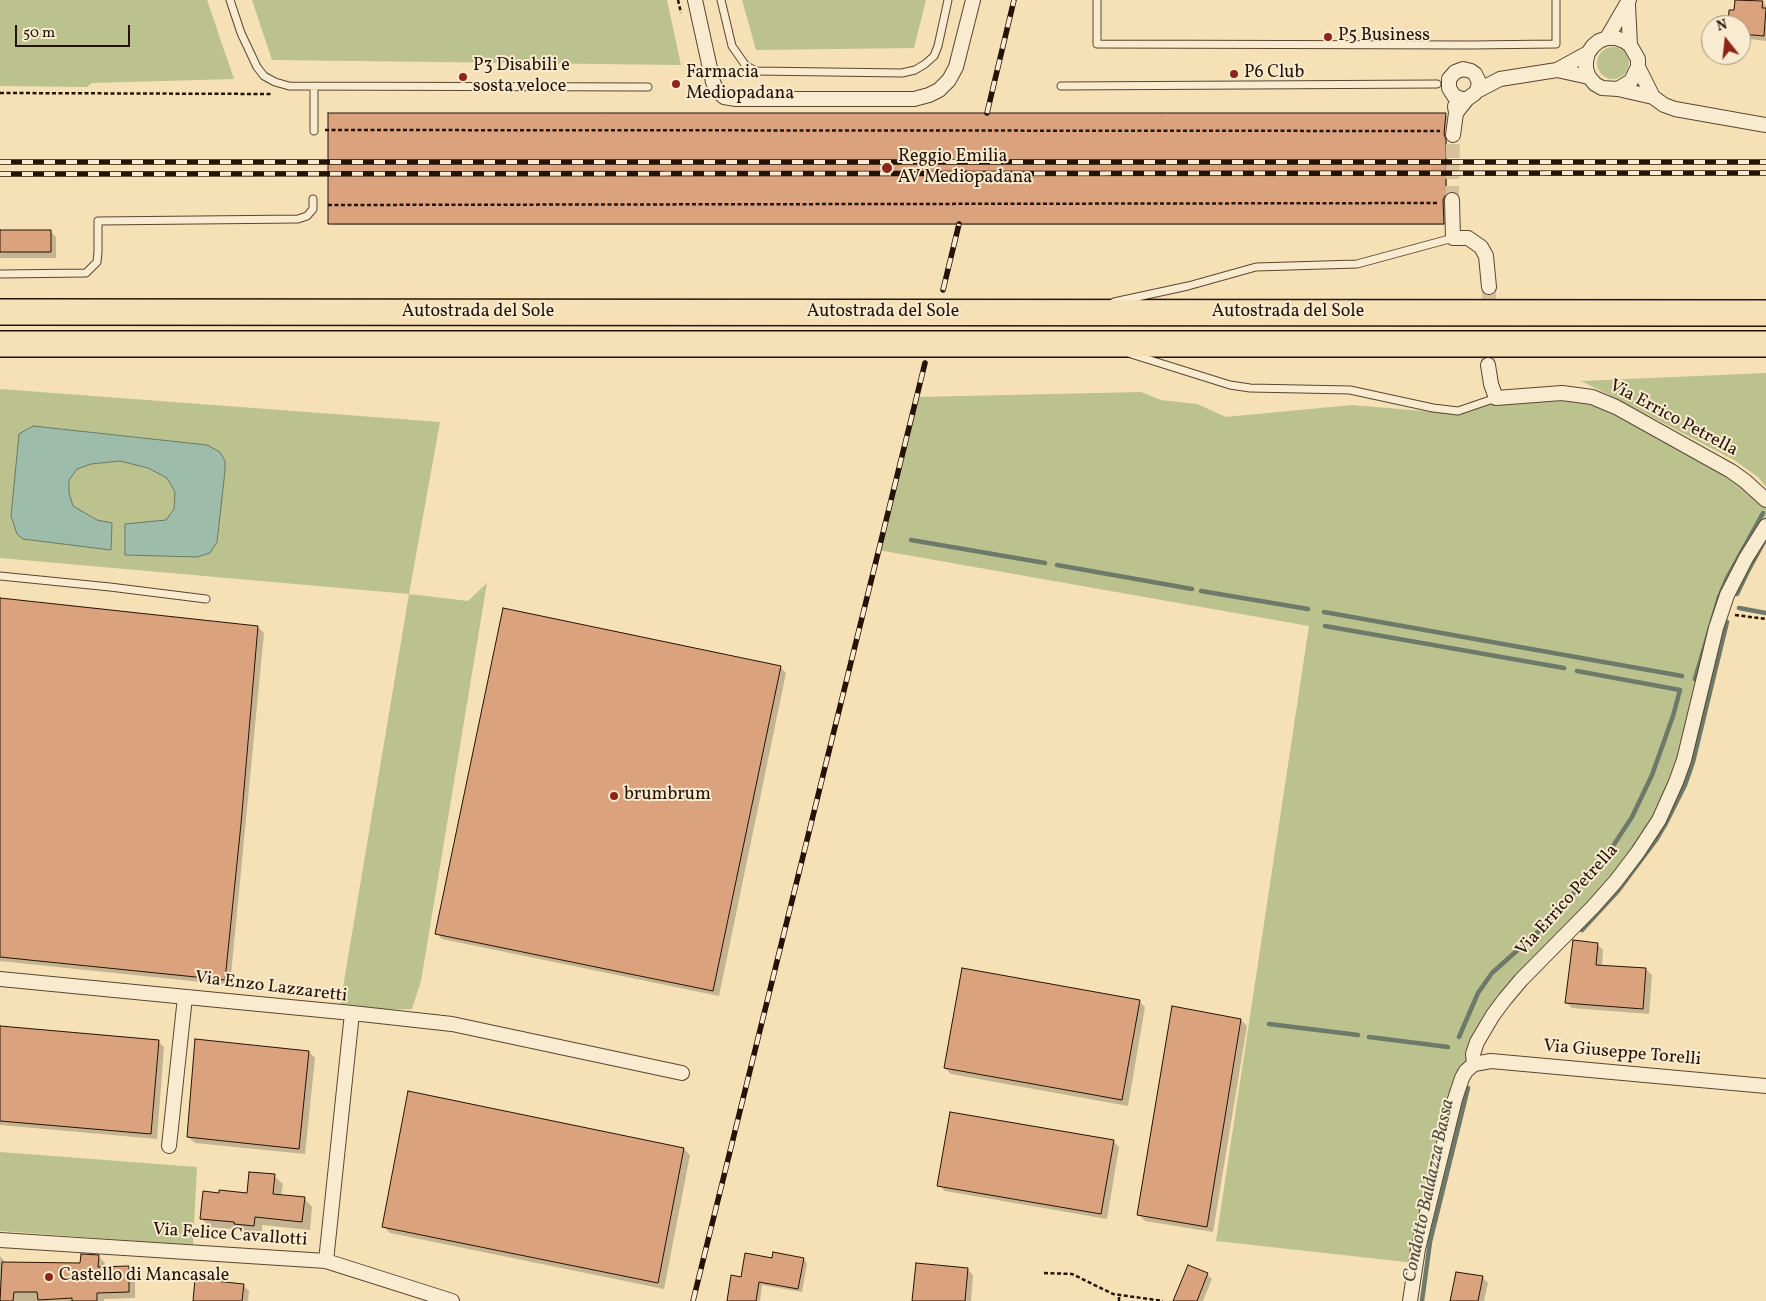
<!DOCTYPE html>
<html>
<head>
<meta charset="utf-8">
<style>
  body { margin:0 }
  #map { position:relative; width:1766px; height:1301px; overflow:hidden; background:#f6e0b5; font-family:Vollkorn,serif }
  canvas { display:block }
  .north { position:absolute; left:1701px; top:15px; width:50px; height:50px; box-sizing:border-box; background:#f9ebcf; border:1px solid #a4957f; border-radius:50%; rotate:344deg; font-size:14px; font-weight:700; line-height:20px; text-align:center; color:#251308 }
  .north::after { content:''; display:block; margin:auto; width:18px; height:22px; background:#8f2418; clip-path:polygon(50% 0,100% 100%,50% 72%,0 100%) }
  .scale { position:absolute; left:15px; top:25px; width:115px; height:22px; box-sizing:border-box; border:2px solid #251308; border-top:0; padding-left:6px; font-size:15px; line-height:18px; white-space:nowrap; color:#251308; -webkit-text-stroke:4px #f9ebcf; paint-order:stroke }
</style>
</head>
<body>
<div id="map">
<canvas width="1766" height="1301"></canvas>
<div class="north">N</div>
<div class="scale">50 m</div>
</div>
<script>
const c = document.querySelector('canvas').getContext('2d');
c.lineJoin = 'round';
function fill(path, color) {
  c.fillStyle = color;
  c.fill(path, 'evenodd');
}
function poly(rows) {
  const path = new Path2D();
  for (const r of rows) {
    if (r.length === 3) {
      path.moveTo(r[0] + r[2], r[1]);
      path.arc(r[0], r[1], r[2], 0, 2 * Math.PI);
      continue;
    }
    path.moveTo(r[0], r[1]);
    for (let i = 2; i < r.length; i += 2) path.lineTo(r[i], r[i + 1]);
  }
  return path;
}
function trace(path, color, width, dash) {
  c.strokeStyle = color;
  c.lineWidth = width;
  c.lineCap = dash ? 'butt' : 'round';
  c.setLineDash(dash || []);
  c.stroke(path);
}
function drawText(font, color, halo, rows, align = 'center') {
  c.font = font + ' Vollkorn,serif';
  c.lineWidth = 4;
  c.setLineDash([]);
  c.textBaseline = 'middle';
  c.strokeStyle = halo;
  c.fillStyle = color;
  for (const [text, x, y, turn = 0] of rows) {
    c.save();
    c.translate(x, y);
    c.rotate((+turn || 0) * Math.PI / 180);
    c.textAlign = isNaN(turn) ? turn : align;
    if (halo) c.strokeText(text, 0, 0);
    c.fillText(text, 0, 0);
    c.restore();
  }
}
fill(poly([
  [0,0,207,0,234,79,92,83,87,87,0,86],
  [252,0,667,0,681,65,272,60],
  [742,0,926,0,914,48,756,50],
  [1613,63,16],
  [1766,373,1766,487,1758,477,1734,460,1623,402,1581,381],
  [0,389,440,422,409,594,468,601,487,583,421,981,412,1009,339,1011,409,594,0,558],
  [1141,392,1161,400,1197,404,1226,417,1352,405,1459,414,1468,412,1482,404,1562,393,1604,402,1766,500,1766,526,1746,558,1659,820,1477,1043,1415,1263,1216,1241,1309,626,878,550,917,397],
  [0,1152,197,1167,193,1245,0,1231]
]), '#bcc28d');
const water = poly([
  [33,426,207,445,220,452,225,461,225,471,217,542,210,553,197,557,125,555,125,524,166,520,174,509,175,492,167,478,148,468,120,461,91,464,77,469,69,480,69,493,73,506,97,520,112,523,111,550,23,539,17,534,11,516,19,434,33,426]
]);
fill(water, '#9dbdaa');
trace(water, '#6d7969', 1);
fill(poly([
  [1736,0,1762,2,1766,6,1766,41,1741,38,1741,25,1729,25,1735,12],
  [1445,115,1447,116,1445,136,1447,142,1447,196,1444,202,1445,225,331,225,329,223],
  [0,231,50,231,56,237,56,258,0,258],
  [0,600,258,627,264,633,230,985,0,961],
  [780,667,786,673,719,996,442,939,436,933],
  [1597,944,1603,950,1602,967,1646,969,1652,975,1649,1014,1572,1008,1566,1002],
  [1139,1001,1145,1007,1128,1106,951,1074,945,1068],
  [1241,1020,1247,1026,1213,1232,1145,1221,1139,1215],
  [0,1027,158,1041,164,1047,157,1139,0,1125],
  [196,1041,309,1052,315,1058,305,1154,195,1143,188,1137],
  [1113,1141,1119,1147,1107,1219,945,1191,939,1185],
  [684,1149,690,1155,664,1289,390,1233,384,1227],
  [274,1176,283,1184,281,1196,304,1198,312,1207,310,1230,262,1225,262,1234,244,1232,242,1230,210,1227,202,1219,220,1194,248,1194],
  [0,1256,6,1263,82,1264,98,1256,105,1263,105,1268,128,1267,135,1274,135,1298,104,1299,104,1301,0,1301],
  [773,1259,803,1259,807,1263,802,1292,762,1285,760,1301,728,1301,742,1278],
  [967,1269,973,1275,971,1301,914,1301],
  [1207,1274,1212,1279,1203,1301,1174,1301],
  [1482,1277,1488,1283,1484,1301,1452,1301],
  [243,1285,249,1291,248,1301,195,1301]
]), '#0003');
trace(poly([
  [911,540,1045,563],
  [1057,565,1192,589],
  [1201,591,1308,609],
  [1737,594,1748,571,1765,540],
  [1739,608,1766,613],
  [1324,612,1682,676],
  [1325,626,1564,668],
  [1695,679,1719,597,1727,578,1763,513],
  [1582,930,1618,891,1656,840,1666,823,1685,785,1693,762,1727,622],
  [1269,1024,1358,1035],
  [1369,1037,1448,1047],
  [1459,1037,1478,993,1492,973,1539,931,1572,895,1609,852,1632,817,1652,775,1673,716,1680,690,1577,671],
  [1422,1301,1430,1242,1468,1088]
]), '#6d7969', 4.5);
const building = poly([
  [1735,0,1763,1,1762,8,1766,8,1764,36,1741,34,1741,25,1728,25,1729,10,1734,10,1735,0],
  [328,113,1446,113,1444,134,1446,140,1446,194,1443,200,1444,224,328,224,328,113],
  [0,230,51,230,51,252,0,252,0,230],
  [0,598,258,626,241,824,225,980,0,957,0,598],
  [503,608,781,666,713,991,435,934,503,608],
  [1573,940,1598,943,1596,965,1646,968,1643,1009,1565,1003,1573,940],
  [962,968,1140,1000,1122,1100,944,1068,962,968],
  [1172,1006,1241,1019,1207,1227,1137,1215,1172,1006],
  [0,1026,159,1040,151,1134,0,1121,0,1026],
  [195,1039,309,1051,299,1149,187,1137,195,1039],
  [408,1091,684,1148,658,1283,382,1227,408,1091],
  [950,1112,1114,1140,1101,1214,937,1186,950,1112],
  [249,1172,275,1174,273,1194,305,1197,302,1222,255,1217,254,1226,234,1224,234,1222,200,1219,203,1191,219,1193,219,1190,247,1193,249,1172],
  [773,1252,804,1258,798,1289,759,1282,756,1301,727,1301,731,1275,741,1277,745,1253,772,1258,773,1252],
  [81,1254,99,1255,98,1267,129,1266,129,1292,97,1293,97,1301,72,1301,72,1298,38,1300,37,1292,14,1292,13,1301,0,1301,2,1262,80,1263,81,1254],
  [916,1263,968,1268,965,1301,912,1301,916,1263],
  [1188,1265,1208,1273,1197,1301,1173,1301,1188,1265],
  [1456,1272,1483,1276,1478,1301,1450,1301,1456,1272],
  [195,1279,244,1284,242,1301,193,1301,195,1279]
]);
fill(building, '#daa37d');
trace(building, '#251308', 1);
trace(poly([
  [1452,200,1453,135],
  [1488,365,1489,287]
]), '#d7c19b', 14, [14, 7]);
const service = poly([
  [230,0,241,33,257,67,264,76,275,82,289,86,648,87],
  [721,0,732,46,746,66,756,71,902,73,915,70,925,64,934,56,938,46,948,0],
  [1097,0,1097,44,1471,45,1556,44,1556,0],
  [1061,86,1437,84],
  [314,131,314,86],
  [0,274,86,273,97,262,98,252,98,221,298,219,307,216,313,209,313,199],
  [1114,302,1188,286,1256,267,1357,264,1453,238],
  [1131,354,1230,385,1250,388,1350,390,1433,408,1458,411,1496,398],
  [0,576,110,587,206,599]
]);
const minor = poly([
  [695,0,713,82,717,91,724,97,736,99,914,99,929,95,939,90,949,80,956,67,973,0],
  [1628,5,1630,45],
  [1607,38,1629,0],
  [1638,67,1653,97],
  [1557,70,1589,77],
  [1618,89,1631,81,1638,67,1638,59,1630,45,1624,41,1616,38,1607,38,1599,41,1593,46,1588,53,1586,61,1586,69,1589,77,1595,84,1602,88,1618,89,1653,97,1664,105,1675,109,1766,125],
  [1467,99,1462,99,1454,96,1449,88,1449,79,1455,72,1463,69,1471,71,1475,74,1479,82,1477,91],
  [1456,113,1467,99,1474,94,1477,91,1500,79,1557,70,1588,53],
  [1453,135,1456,113,1455,106],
  [1452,200,1453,238,1468,238,1481,247,1486,256,1489,287],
  [1488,365,1491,384,1496,398,1562,393,1592,397,1616,407,1731,471,1745,481,1766,500],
  [0,979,352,1013,326,1261],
  [352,1013,452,1024,682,1073],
  [1474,1064,1473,1054,1477,1042,1493,1015,1505,999,1521,980,1593,907,1616,881,1638,852,1659,820,1676,782,1684,760,1716,628,1727,595,1746,558,1766,526],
  [169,1146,185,997],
  [0,1240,326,1261,452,1301],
  [1410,1301,1418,1249,1455,1099,1462,1078,1466,1071,1474,1064,1491,1061,1766,1086]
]);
const motorway = poly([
  [0,312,1766,313],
  [0,344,1766,344]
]);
trace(service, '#594633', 9);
trace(minor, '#594633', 16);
trace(motorway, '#251308', 28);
trace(poly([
  [678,0,681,13],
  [0,93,273,94],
  [325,130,1440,131],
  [328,205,1439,203],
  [1735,615,1766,619],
  [1044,1273,1072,1274,1113,1294,1163,1301],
  [1119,1301,1119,1295]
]), '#251308', 2.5, [4, 2.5]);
trace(service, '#f9ebcf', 7);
trace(minor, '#f9ebcf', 14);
trace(motorway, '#f6e0b5', 25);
const rail = poly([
  [987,113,1014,0],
  [0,162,1766,162],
  [0,174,1766,173],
  [943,290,959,224],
  [693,1301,925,363]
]);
trace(rail, '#251308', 5.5);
trace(rail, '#f9ebcf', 4, [11]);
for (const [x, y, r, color] of [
  [1328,37,5,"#8f2418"],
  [1234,74,5,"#8f2418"],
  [463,77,5,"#8f2418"],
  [676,84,5,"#8f2418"],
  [887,168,6,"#8f2418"],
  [614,796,5,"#8f2418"],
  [49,1277,5,"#8f2418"]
]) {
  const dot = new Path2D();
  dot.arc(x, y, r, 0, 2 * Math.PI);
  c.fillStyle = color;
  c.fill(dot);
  trace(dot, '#f9ebcf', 2);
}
drawText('18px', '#251308', '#f9ebcf', [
  ["P5 Business",1338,37],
  ["P3 Disabili e",473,67],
  ["sosta veloce",473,88],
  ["Farmacia",686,74],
  ["Mediopadana",686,95],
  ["P6 Club",1244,74],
  ["Reggio Emilia",898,158],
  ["AV Mediopadana",898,179],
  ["brumbrum",624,796],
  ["Castello di Mancasale",59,1277]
], 'left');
drawText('18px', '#251308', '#f9ebcf', [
  ["Autostrada del Sole",478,313],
  ["Autostrada del Sole",883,313],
  ["Autostrada del Sole",1288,313],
  ["Via Errico Petrella",1673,419,28],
  ["Via Errico Petrella",1568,901,-48],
  ["Via Enzo Lazzaretti",271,988,7],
  ["Via Giuseppe Torelli",1622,1054,5],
  ["Via Felice Cavallotti",230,1236,4]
]);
drawText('italic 19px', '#4f4e41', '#f9ebcf', [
  ["Condotto Baldazza Bassa",1430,1191,-78]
]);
</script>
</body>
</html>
